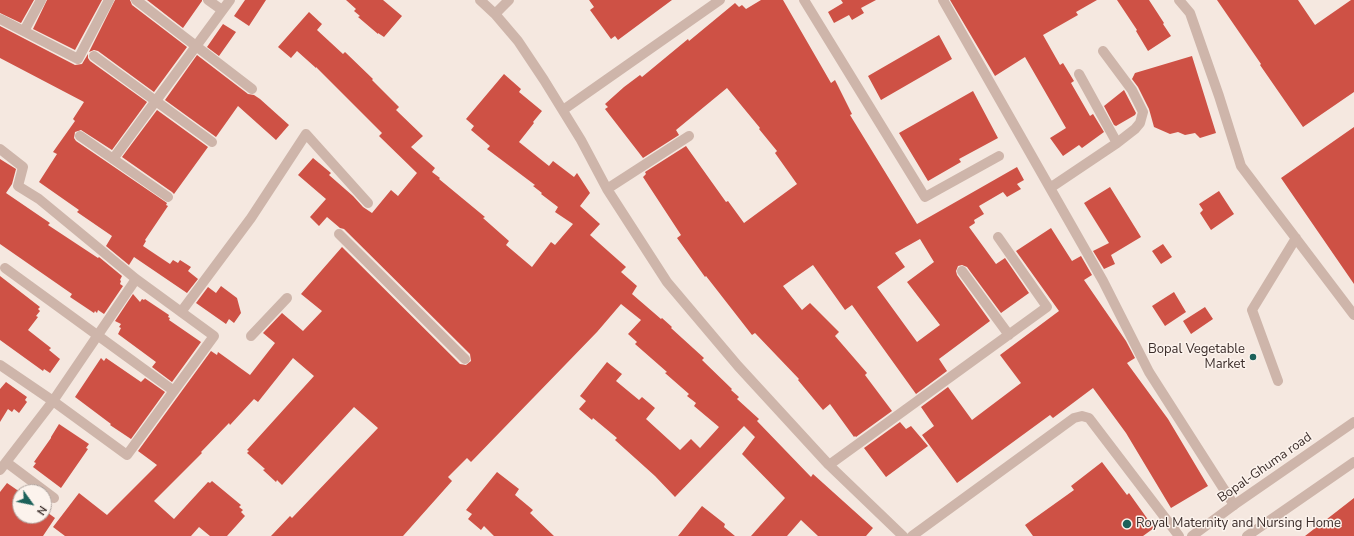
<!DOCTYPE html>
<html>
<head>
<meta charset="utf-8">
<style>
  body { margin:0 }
  #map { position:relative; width:1354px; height:536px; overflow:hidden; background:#f5e8e0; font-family:"Nunito Sans",sans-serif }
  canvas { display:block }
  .north { position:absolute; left:12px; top:484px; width:40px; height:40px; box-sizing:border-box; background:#fcf3ed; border:1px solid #afa49f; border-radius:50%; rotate:123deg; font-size:11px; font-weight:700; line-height:16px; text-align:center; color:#3b2d2a }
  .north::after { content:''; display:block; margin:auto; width:14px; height:18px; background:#1c615a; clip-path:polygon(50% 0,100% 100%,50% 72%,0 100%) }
</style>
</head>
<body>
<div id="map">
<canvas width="1354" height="536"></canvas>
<div class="north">N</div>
</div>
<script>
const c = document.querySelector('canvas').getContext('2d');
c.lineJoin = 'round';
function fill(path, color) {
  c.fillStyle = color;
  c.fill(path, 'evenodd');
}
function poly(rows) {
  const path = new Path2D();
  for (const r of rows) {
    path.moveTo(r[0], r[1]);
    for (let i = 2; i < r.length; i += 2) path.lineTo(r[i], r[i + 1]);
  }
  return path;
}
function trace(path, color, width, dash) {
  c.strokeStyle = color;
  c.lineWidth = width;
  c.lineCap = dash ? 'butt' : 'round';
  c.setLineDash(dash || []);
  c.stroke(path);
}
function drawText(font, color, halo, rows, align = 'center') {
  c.font = font + ' "Nunito Sans",sans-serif';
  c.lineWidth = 3;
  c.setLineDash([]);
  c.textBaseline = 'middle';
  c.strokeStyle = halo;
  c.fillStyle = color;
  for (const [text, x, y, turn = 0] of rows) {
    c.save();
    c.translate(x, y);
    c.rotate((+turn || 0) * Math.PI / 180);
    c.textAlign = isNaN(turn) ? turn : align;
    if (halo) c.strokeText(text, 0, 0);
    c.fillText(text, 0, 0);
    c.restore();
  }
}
fill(poly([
  [0,0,34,0,21,23,0,13],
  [47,0,102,0,75,50,33,29],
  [115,0,130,0,132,5,187,47,154,92,98,51,94,50,89,52],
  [147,0,202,0,202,1,183,28],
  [245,0,266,0,249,26,234,16],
  [346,0,383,0,402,16,384,37,378,33,378,34,358,17,360,16,354,11,356,9],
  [589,0,672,0,618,40,615,36,611,39,590,10,594,7],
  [761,0,783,0,831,83,835,80,852,114,850,115,917,224,1017,167,1024,180,1017,184,1021,189,1007,197,1003,192,979,206,984,214,974,220,975,223,969,227,996,264,1005,258,1029,293,1001,313,967,267,962,265,958,266,956,271,957,275,990,321,939,359,947,371,916,394,852,305,845,310,813,265,783,286,802,310,810,303,839,332,835,336,867,373,865,375,892,411,856,437,855,436,854,437,830,404,823,410,798,380,799,379,755,333,752,335,706,276,705,277,677,238,681,235,643,177,646,174,645,172,686,146,726,202,728,201,744,223,797,184,775,153,777,151,759,129,760,128,727,88,676,130,679,135,643,158,605,109,608,107,605,104,624,87,640,75,642,77,688,39,689,41,735,3,739,7,742,5,746,9],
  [920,239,934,262,907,282,940,325,917,342,877,287,905,267,895,253],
  [841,0,876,0,861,8,864,13,852,20,849,15,834,23,828,12,843,3],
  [950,0,1097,0,1076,12,1078,15,1043,35,1060,65,1063,63,1074,81,1071,83,1090,116,1093,114,1104,132,1082,148,1079,145,1063,156,1050,138,1066,128,1025,57,995,76],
  [1117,0,1149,0,1164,23,1163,24,1171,36,1148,51,1136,31,1137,30],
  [1217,0,1298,0,1315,25,1351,0,1354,0,1354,92,1303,127,1260,65,1261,64],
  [309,12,322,24,317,30,343,54,345,52,373,79,372,80,399,107,396,110,423,136,411,147,435,168,432,172,440,178,439,179,485,217,483,218,509,241,506,245,532,267,551,242,555,245,573,224,555,212,558,207,541,194,542,193,533,186,535,185,487,149,490,146,471,130,474,126,466,119,504,74,521,89,519,92,542,111,533,122,534,123,519,142,549,166,553,161,574,177,577,173,590,193,580,206,600,224,590,235,626,267,621,272,637,286,632,294,661,319,662,318,672,327,671,328,704,358,702,360,732,389,731,390,739,397,737,399,759,419,757,421,811,477,813,474,873,528,866,536,818,536,801,520,787,536,751,536,785,498,742,454,755,437,744,426,675,497,655,476,615,440,617,438,593,418,592,420,579,409,586,401,580,396,607,362,622,374,616,381,639,400,642,397,655,408,646,419,680,450,691,439,700,448,719,427,694,406,696,403,687,396,689,394,665,373,667,372,635,344,637,342,628,334,641,320,621,304,597,332,471,462,467,458,448,477,452,481,403,536,271,536,290,516,292,518,378,428,354,407,282,485,277,480,276,482,263,470,265,469,247,453,249,451,247,450,314,376,293,358,258,402,254,399,230,425,229,423,201,452,202,453,154,501,174,519,208,482,210,483,212,481,241,505,239,507,243,510,241,512,245,516,227,536,210,536,199,527,191,536,65,536,53,527,79,493,107,515,157,465,138,451,211,351,217,355,218,352,250,375,275,343,263,333,282,313,303,331,322,311,301,294,342,247,460,364,466,365,471,361,470,354,344,229,340,228,327,217,319,226,310,217,326,199,298,175,313,158,331,173,329,175,353,196,363,207,372,213,391,190,398,196,417,173,379,136,382,133,316,67,316,68,297,51,291,58,278,47],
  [223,24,236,32,219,56,207,47],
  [0,26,75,65,82,64,88,54,88,58,90,61,147,102,112,150,81,130,75,132,74,138,76,141,167,203,166,205,168,206,145,240,146,241,143,246,170,264,173,260,178,263,180,260,191,267,188,271,198,279,187,293,134,257,129,265,106,246,112,236,77,212,79,210,39,182,57,154,53,152,75,121,73,119,84,102,0,58],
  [939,35,952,59,881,100,868,76],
  [197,55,248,94,254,95,260,99,289,125,276,140,238,106,216,137,165,100],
  [1192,56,1216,133,1200,138,1195,133,1185,135,1178,132,1170,134,1154,127,1149,109,1138,87,1132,79,1135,73],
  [1124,90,1136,113,1135,115,1116,126,1114,125,1104,106],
  [973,91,998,138,959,159,961,162,928,181,899,133],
  [157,110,208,147,174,194,172,192,122,157],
  [1354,127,1354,284,1281,178],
  [0,159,16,169,12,184,6,193,50,223,48,225,98,258,99,257,122,276,120,280,121,281,120,284,123,286,104,314,98,310,97,313,95,311,94,313,70,297,72,294,0,244],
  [1110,187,1141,237,1111,255,1115,264,1104,269,1093,251,1109,243,1084,203],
  [1219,191,1234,214,1211,230,1200,213,1203,210,1199,204],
  [1051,228,1072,261,1081,256,1092,275,1084,280,1126,341,1135,358,1127,363,1168,419,1208,486,1171,508,1126,433,1093,388,1053,418,1050,415,957,483,922,435,934,426,921,407,948,387,972,420,1021,383,1000,355,1059,311,1016,251],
  [1163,244,1172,257,1161,264,1152,251],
  [0,276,40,307,38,309,40,311,36,316,38,317,28,330,51,348,49,350,60,359,50,373,44,369,43,371,0,340],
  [221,286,237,298,241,313,234,323,229,319,226,324,196,303,208,287,216,293],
  [1174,292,1186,312,1165,326,1152,306],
  [133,294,140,302,142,299,144,300,145,299,169,315,168,317,170,318,169,320,201,342,172,382,152,367,156,362,118,334,121,328,119,327,121,324,115,321],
  [1205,307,1213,319,1191,334,1183,321],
  [101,358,104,361,106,358,141,382,145,378,165,392,131,439,110,425,111,424,75,397],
  [6,382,27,397,25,400,27,402,19,413,14,409,12,412,8,409,0,422,0,389],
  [900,422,906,429,911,426,928,446,886,477,864,448],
  [59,424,89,444,86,448,88,449,61,488,33,467,36,463,34,462,51,438,51,437],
  [1102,462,1127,495,1129,493,1154,528,1143,536,1033,536,1025,525,1074,490,1071,486],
  [497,472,519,489,515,495,533,510,530,513,554,536,494,536,484,526,481,530,468,519,472,514,466,510],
  [7,483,20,492,20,516,44,516,44,510,55,518,43,536,0,536,0,492],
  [1354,498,1354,536,1305,536,1336,512],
  [702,506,725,524,724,527,735,536,678,536]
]), '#ce5145');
trace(poly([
  [136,0,252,89],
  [208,0,222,10],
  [480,0,495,14,518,41,544,80,581,140,607,189,667,282,738,366,829,465,903,536],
  [804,0,925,197,999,156],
  [943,0,1103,281,1149,372,1234,505],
  [1179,0,1190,13,1219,96,1241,166,1354,315],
  [495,14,509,0],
  [0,19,78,59,109,0],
  [24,31,41,0],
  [94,56,212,142],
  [1079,74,1117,143],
  [563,110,720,0],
  [80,136,168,197],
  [0,149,23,167,18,186,39,199,136,279,214,336,127,455,53,401,0,365],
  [113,159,230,0],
  [1050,188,1117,143,1135,129,1140,123,1143,112,1132,90,1103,51],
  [607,189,689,136],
  [339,234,465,359],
  [5,268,174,391],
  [962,271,1009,335],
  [181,312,251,218,306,134,368,203],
  [251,336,287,298],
  [1278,381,1252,310,1296,238],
  [6,462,54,498],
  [829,465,1047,307,998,237],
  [0,470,53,401,136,279],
  [912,536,1074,418,1082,416,1089,418,1179,536]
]), '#ceb5aa', 10);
trace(poly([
  [1192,536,1234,505,1354,422],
  [1247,536,1354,462]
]), '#ceb5aa', 10);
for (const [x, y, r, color] of [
  [1253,357,4,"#1c615a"],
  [1127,524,5,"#1c615a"]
]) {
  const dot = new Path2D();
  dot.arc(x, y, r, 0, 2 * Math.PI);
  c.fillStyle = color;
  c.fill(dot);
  trace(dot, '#fcf3ed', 1.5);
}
drawText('13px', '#3b2d2a', '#fcf3ed', [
  ["Bopal Vegetable",1245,350],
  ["Market",1245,365],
  ["Royal Maternity and Nursing Home",1136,524,"left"]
], 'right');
drawText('13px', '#3b2d2a', '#fcf3ed', [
  ["Bopal-Ghuma road",1265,468,-35]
]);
</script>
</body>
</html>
